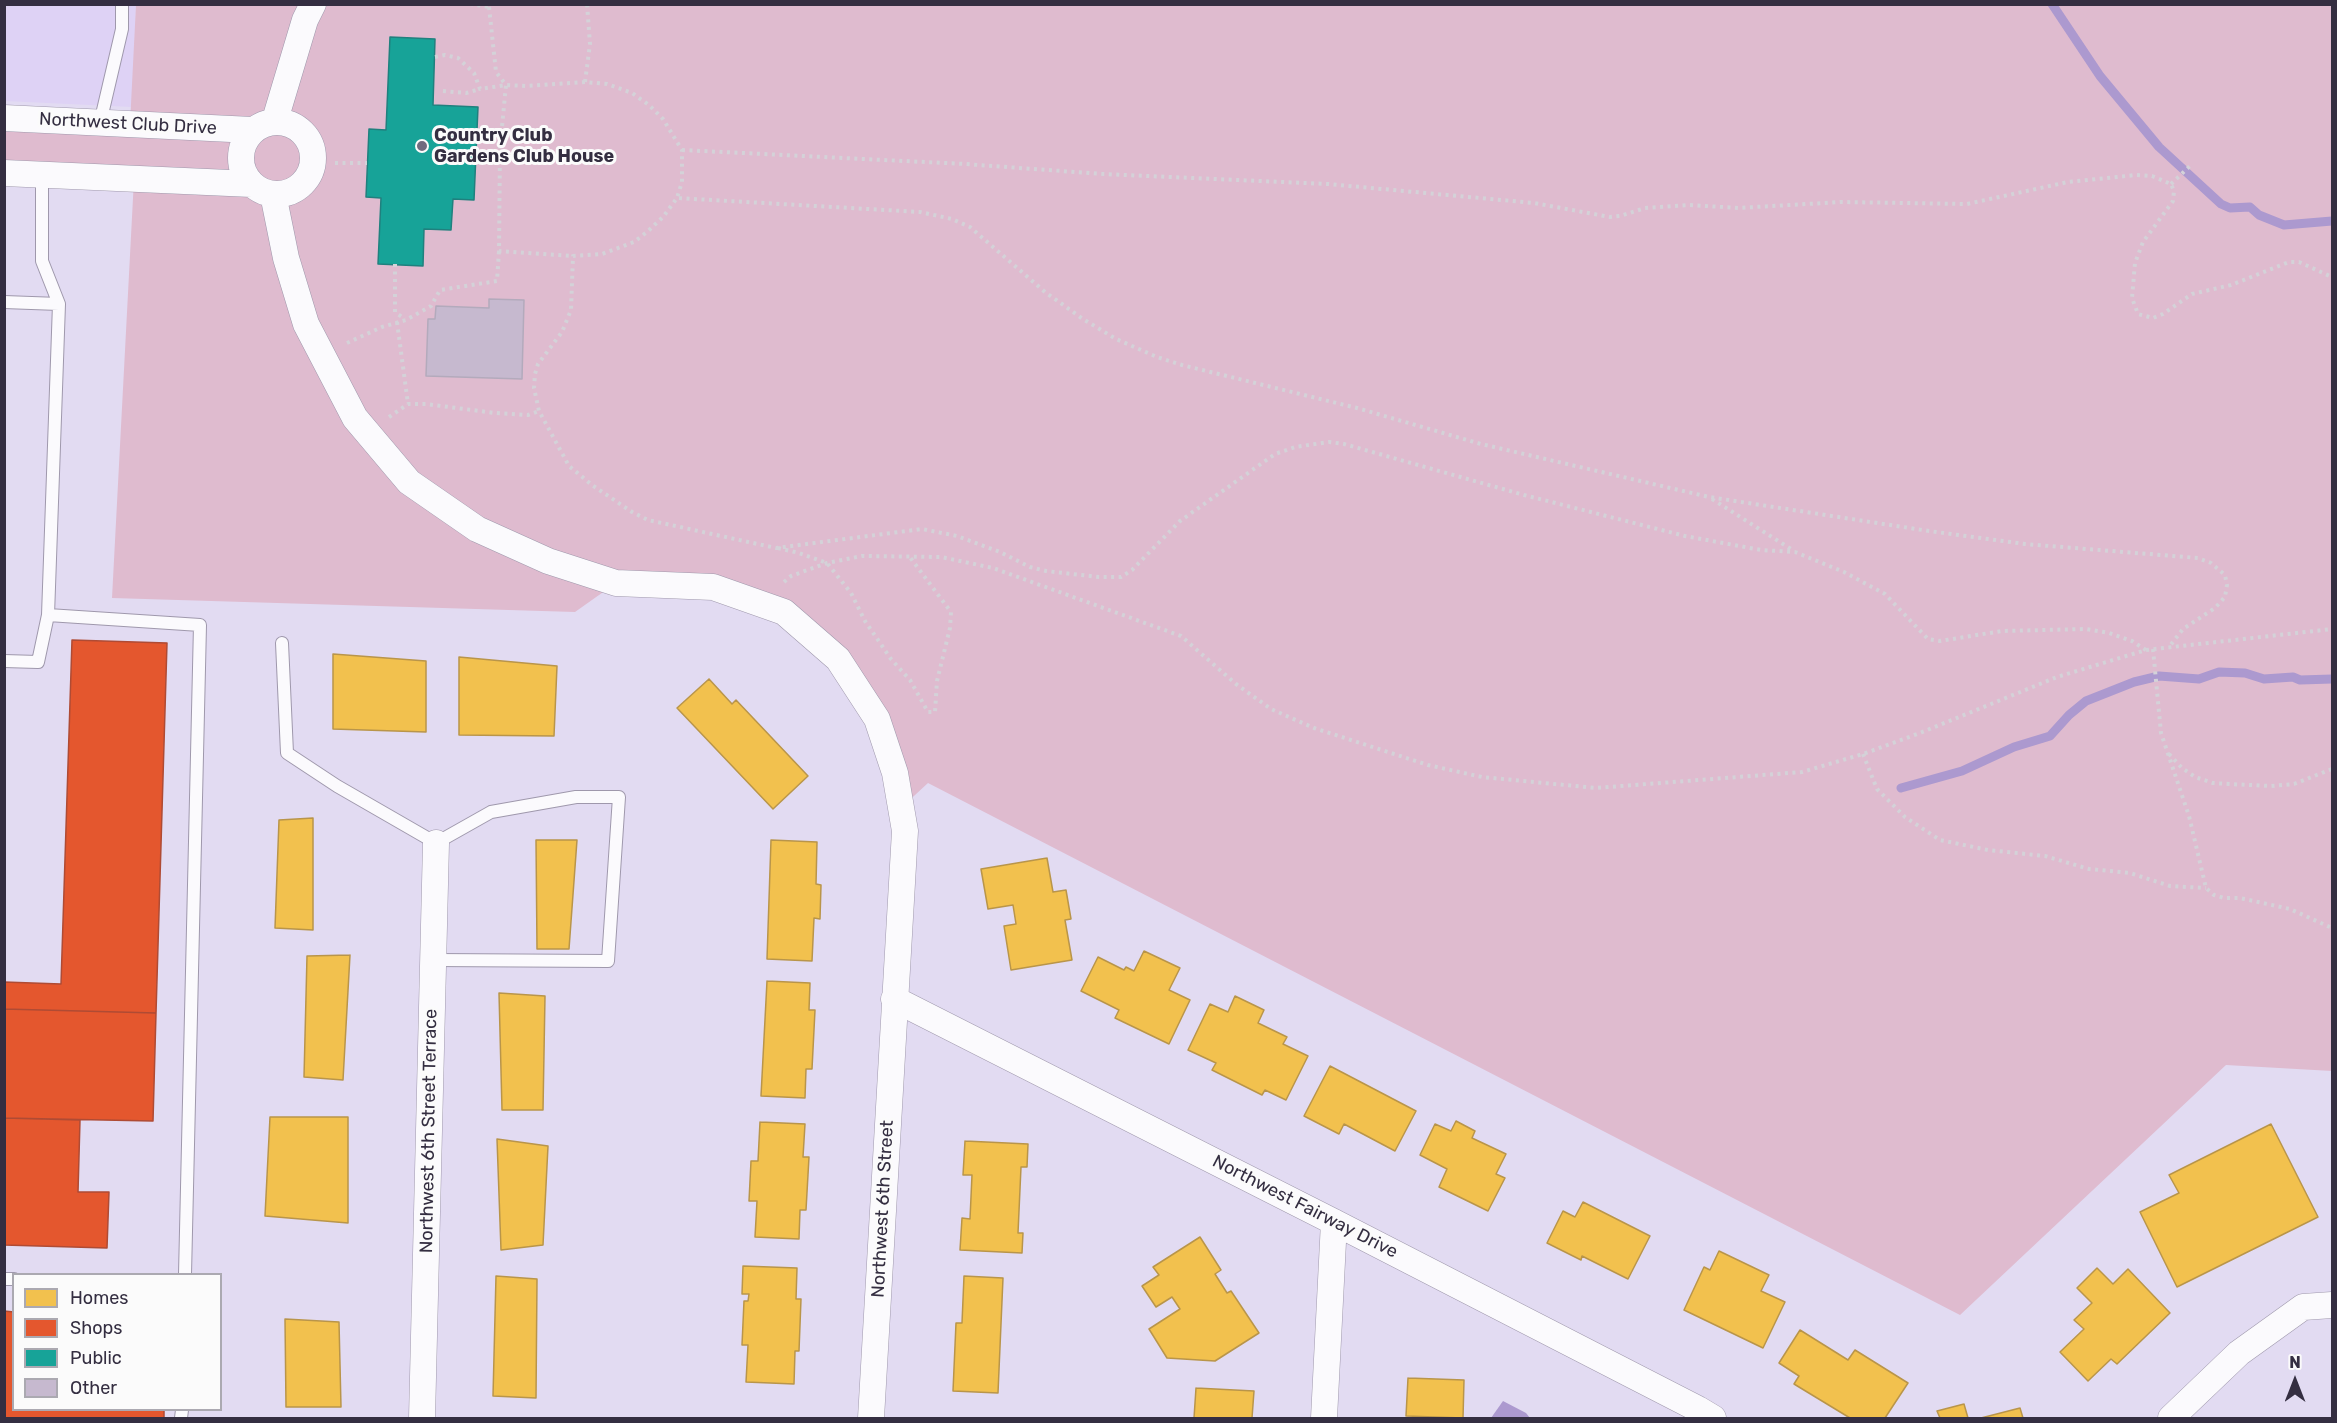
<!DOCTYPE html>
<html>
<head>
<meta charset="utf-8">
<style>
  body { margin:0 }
  #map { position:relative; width:2337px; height:1423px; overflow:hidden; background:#e2dbf2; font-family:Rubik,sans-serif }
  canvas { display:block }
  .frame { position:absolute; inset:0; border:6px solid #342e41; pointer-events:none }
  .legend { position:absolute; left:12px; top:1273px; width:210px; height:138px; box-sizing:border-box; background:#fbfbfb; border:2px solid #aba9b1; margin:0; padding:8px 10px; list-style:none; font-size:18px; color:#342e41 }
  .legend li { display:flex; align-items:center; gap:12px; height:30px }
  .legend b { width:30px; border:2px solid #aba9b1 }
  .north { position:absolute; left:2265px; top:1351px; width:60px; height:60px; -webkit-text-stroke:4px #fbfbfb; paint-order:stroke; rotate:0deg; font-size:16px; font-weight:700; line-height:24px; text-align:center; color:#342e41 }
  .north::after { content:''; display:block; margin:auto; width:21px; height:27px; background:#342e41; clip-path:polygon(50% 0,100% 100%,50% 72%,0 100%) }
</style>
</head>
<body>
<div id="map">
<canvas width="2337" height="1423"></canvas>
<div class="frame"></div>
<ul class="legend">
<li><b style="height:16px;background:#f2c14e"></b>Homes</li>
<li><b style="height:16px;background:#e4572e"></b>Shops</li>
<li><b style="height:16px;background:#17a398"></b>Public</li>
<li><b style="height:16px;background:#c6b9cf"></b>Other</li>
</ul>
<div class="north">N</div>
</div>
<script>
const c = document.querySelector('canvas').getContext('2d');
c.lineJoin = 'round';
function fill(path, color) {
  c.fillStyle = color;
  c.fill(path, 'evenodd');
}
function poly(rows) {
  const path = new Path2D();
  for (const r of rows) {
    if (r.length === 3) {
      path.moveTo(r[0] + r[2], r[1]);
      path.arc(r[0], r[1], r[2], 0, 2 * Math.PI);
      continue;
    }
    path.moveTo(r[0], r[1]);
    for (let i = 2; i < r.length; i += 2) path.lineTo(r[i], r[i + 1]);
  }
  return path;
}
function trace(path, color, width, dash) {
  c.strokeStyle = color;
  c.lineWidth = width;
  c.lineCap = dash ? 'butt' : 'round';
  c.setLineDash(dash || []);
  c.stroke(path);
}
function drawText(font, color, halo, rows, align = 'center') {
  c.font = font + ' Rubik,sans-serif';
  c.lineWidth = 6;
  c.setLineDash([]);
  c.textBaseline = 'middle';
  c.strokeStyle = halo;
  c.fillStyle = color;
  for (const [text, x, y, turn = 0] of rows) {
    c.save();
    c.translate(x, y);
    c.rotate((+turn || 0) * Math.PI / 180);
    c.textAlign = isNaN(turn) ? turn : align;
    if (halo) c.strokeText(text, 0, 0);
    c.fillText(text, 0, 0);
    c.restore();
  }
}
fill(poly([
  [5,5,136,5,132,107,5,101]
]), '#ded2f5');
fill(poly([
  [136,5,2332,5,2332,1071,2226,1065,1960,1315,928,783,901,808,877,719,784,612,616,583,575,612,112,598,134,179,5,180,5,120,130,124]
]), '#dfbbcf');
fill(poly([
  [1503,1401,1526,1413,1530,1418,1491,1418]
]), '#ac99cf');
const homes = poly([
  [333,654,426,661,426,732,333,729,333,654],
  [459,657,557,666,554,736,459,735,459,657],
  [709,679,732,704,736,700,808,776,773,809,677,708,709,679],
  [313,818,313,930,275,928,279,820,313,818],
  [536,840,577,840,569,949,537,949,536,840],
  [771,840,817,842,816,884,821,885,820,919,814,918,812,961,767,959,771,840],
  [1047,858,1053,892,1066,890,1071,919,1065,920,1072,960,1011,970,1004,926,1016,924,1013,905,988,909,981,869,1047,858],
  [1144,951,1180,968,1169,990,1190,1000,1169,1044,1115,1018,1119,1010,1081,991,1098,957,1124,970,1126,967,1134,971,1144,951],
  [350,955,343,1080,304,1077,307,956,350,955],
  [767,981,810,983,809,1010,815,1010,812,1069,806,1069,805,1098,761,1096,767,981],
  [499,993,545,996,543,1110,502,1110,499,993],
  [1235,996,1264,1010,1258,1023,1287,1037,1283,1044,1308,1056,1286,1100,1265,1090,1262,1095,1212,1070,1216,1063,1188,1050,1210,1004,1228,1012,1235,996],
  [1330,1066,1416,1111,1395,1151,1344,1124,1339,1134,1304,1116,1330,1066],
  [270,1117,348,1117,348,1223,265,1216,270,1117],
  [1456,1121,1475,1131,1472,1138,1506,1154,1496,1174,1505,1178,1488,1211,1439,1187,1447,1169,1420,1155,1435,1124,1451,1131,1456,1121],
  [760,1122,805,1124,803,1157,809,1157,806,1210,800,1210,799,1239,755,1237,757,1201,749,1201,751,1161,758,1161,760,1122],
  [2271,1124,2318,1217,2177,1287,2140,1212,2179,1193,2169,1175,2271,1124],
  [497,1139,548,1146,543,1245,501,1250,497,1139],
  [965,1141,1028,1144,1027,1167,1021,1167,1018,1233,1023,1233,1022,1253,960,1250,962,1218,970,1219,972,1175,963,1175,965,1141],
  [1583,1202,1650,1236,1628,1279,1582,1256,1581,1260,1547,1243,1563,1211,1575,1217,1583,1202],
  [1200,1237,1221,1270,1215,1274,1227,1293,1231,1291,1259,1333,1215,1361,1167,1358,1149,1329,1180,1309,1172,1297,1156,1307,1142,1286,1159,1275,1153,1267,1200,1237],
  [1719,1251,1769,1275,1761,1291,1785,1302,1763,1348,1684,1310,1704,1267,1710,1270,1719,1251],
  [743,1266,797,1268,796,1299,801,1299,799,1351,795,1351,794,1384,746,1382,748,1345,742,1345,744,1301,748,1301,749,1294,742,1294,743,1266],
  [2097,1268,2113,1284,2128,1269,2170,1313,2117,1364,2111,1359,2088,1381,2060,1352,2084,1329,2074,1320,2092,1303,2077,1288,2097,1268],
  [496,1276,537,1279,536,1398,493,1396,496,1276],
  [964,1276,1003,1278,998,1393,953,1391,956,1323,962,1323,964,1276],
  [285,1319,339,1322,341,1407,286,1407,285,1319],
  [1800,1330,1848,1360,1855,1350,1908,1383,1885,1418,1850,1418,1794,1384,1799,1376,1779,1363,1800,1330],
  [1408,1378,1464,1380,1463,1418,1406,1416,1408,1378],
  [1196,1388,1254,1391,1252,1418,1194,1418,1196,1388],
  [1964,1404,1968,1418,1940,1418,1937,1411,1964,1404],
  [2020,1408,2023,1418,1981,1418,2020,1408]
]);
fill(homes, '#f2c14e');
trace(homes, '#b9954a', 1.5);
const shops = poly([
  [72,640,167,643,156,1013,4,1009,4,982,61,984,72,640],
  [4,1009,156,1013,153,1121,4,1118,4,1009],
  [4,1118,80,1120,78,1192,109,1192,107,1248,4,1245,4,1118],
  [4,1311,14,1312,14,1410,164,1410,164,1418,4,1418,4,1311]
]);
fill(shops, '#e4572e');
trace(shops, '#af4b34', 1.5);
const public = poly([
  [390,37,435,39,433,105,478,107,474,200,453,199,451,230,424,229,423,266,378,264,381,198,366,197,369,129,386,130,390,37]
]);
fill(public, '#17a398');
trace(public, '#20807e', 1.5);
trace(poly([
  [2052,4,2100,76,2159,147,2221,204,2230,208,2250,207,2259,215,2284,225,2332,221],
  [1901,788,1962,771,2014,747,2050,736,2069,715,2086,701,2134,682,2159,676,2199,679,2219,672,2245,673,2264,679,2293,677,2300,680,2332,679]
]), '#ac99cf', 9);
const building = poly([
  [489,299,524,300,522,379,426,376,428,319,435,319,436,306,489,308,489,299]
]);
fill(building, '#c6b9cf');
trace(building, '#b3aabc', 1.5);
const service = poly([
  [100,123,122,29,122,4],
  [4,302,59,304],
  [48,615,200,625,185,1274],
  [282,643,287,753,337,786,436,843,491,812,576,797,619,797,608,961,433,960],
  [4,661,38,662,48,615,59,304,42,261,42,174],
  [4,1279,14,1279],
  [181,1418,182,1410]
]);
const minor = poly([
  [4,118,252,130],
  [275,120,305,20,313,4],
  [277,158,36],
  [4,173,252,184],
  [273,194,286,258,306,324,355,418,409,482,477,529,548,561,616,583,713,587,784,612,838,659,877,719,895,773,905,831,871,1418],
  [894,999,1334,1222,1698,1409,1713,1418],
  [422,1418,436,843],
  [1324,1418,1334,1222],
  [2171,1418,2239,1353,2303,1307,2332,1305]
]);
trace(service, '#9f98ac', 14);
trace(minor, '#9f98ac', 27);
trace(poly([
  [470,4,489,7,490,4],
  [489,7,496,72,506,85,500,148,499,251,573,256],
  [435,57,445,55,458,58,474,73,480,89,506,85,526,86,585,82,607,84,632,93,649,105,663,119,682,150,682,182,677,198],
  [585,82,590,44,587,4],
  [443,91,466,93,480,89],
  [682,150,965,164,1103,174,1328,184,1534,203,1610,217,1620,216,1645,208,1690,205,1738,208,1841,202,1967,204,2068,182,2136,175,2152,176,2171,184,2174,191,2173,201,2143,242,2135,263,2132,298,2138,314,2153,318,2163,314,2192,294,2231,285,2289,262,2299,262,2332,277],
  [335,163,367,163],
  [2171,184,2192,164],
  [395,264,395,312,405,319],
  [397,322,408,404],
  [347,343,382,327,406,320,431,306,440,290,497,281,499,251],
  [389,417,408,404,426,404,495,413,528,415,539,411],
  [1712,499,1794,551],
  [778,548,799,553,827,563,851,593,865,621,891,659,910,680,928,712,935,712,937,681,950,628,951,612,909,556],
  [784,582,791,576,827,563,862,556,941,557,993,568,1181,636,1236,684,1271,709,1314,728,1428,765,1482,777,1596,788,1802,772,1863,754,1920,733,2057,677,2146,650,2332,629],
  [2153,649,2161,733,2189,816,2206,888,2214,895,2224,898,2240,898,2290,909,2332,928],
  [2146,650,2132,641,2109,633,2086,629,2002,631,1940,641,1928,639,1885,594,1844,572,1795,552,1761,550,1685,536,1524,495,1344,444,1329,442,1295,447,1275,454,1180,521,1132,570,1121,577,1099,577,1046,571,1030,567,1000,552,957,536,922,529,776,548,648,520,632,512,592,485,569,466,539,411,534,388,535,374,538,364,562,332,571,310,573,256,602,254,634,242,647,232,663,217,677,198,920,212,952,219,970,227,1045,292,1083,319,1116,339,1157,357,1182,365,1357,408,1481,444,1709,497,1929,531,2025,544,2198,558,2211,563,2225,575,2227,585,2225,597,2215,608,2183,629,2169,647],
  [1863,754,1877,789,1905,817,1940,840,1988,850,2045,856,2089,869,2130,873,2170,886,2206,888],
  [2169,754,2182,768,2195,777,2213,783,2229,784,2271,786,2294,784,2332,769]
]), '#d4d2d8', 4, [3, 4.5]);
trace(service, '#fbfafd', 12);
trace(minor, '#fbfafd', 26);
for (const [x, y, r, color] of [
  [422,146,6,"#716b7f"]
]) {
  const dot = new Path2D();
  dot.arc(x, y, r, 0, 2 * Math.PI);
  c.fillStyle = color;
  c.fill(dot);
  trace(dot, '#fbfbfb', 2);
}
drawText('18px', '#342e41', '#fbfbfb', [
  ["Northwest Club Drive",128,124,3],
  ["Northwest 6th Street Terrace",429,1131,-89],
  ["Northwest Fairway Drive",1305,1207,27],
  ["Northwest 6th Street",883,1209,-87]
]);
drawText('bold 18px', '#342e41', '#fbfbfb', [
  ["Country Club",434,136],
  ["Gardens Club House",434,157]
], 'left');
</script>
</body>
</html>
